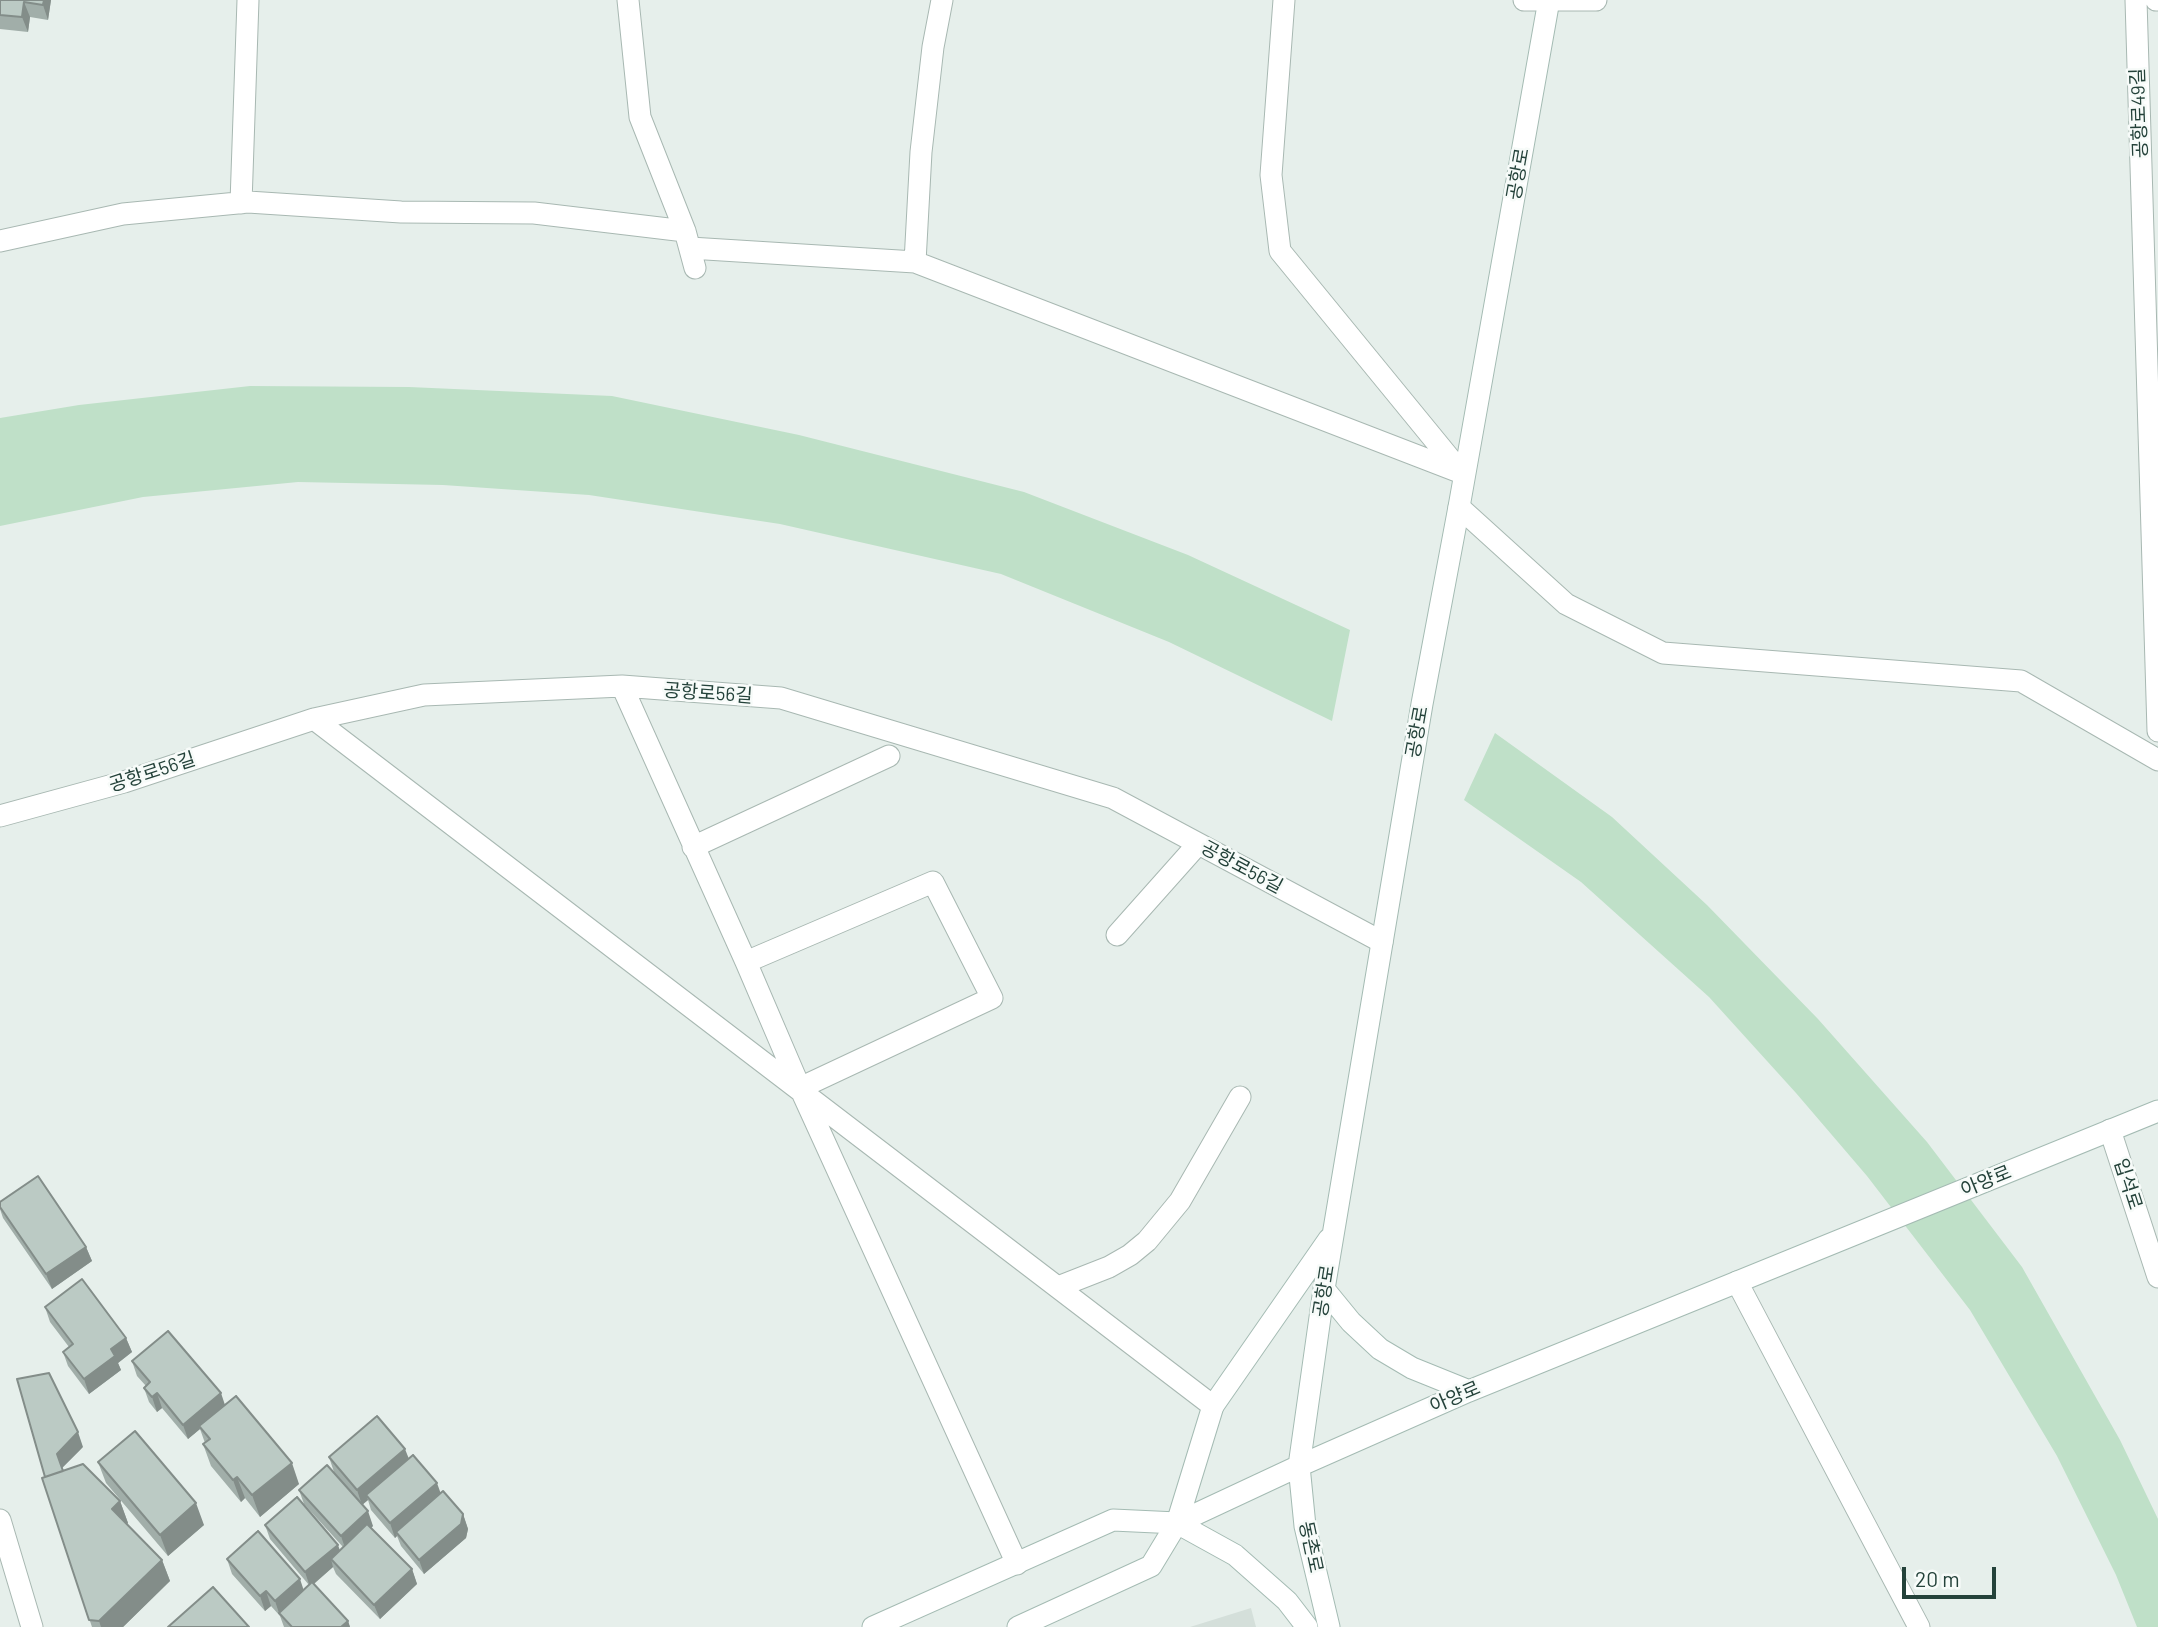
<!DOCTYPE html>
<html>
<head>
<meta charset="utf-8">
<style>
  body { margin:0 }
  #map { position:relative; width:2158px; height:1627px; overflow:hidden; background:#e6efeb; font-family:Barlow,sans-serif }
  canvas { display:block }
  .scale { position:absolute; left:1902px; top:1567px; width:94px; height:32px; box-sizing:border-box; border:4px solid #24423a; border-top:0; padding-left:9px; font-size:21px; line-height:24px; white-space:nowrap; color:#24423a; -webkit-text-stroke:5px #f7fbf9; paint-order:stroke }
</style>
</head>
<body>
<div id="map">
<canvas width="2158" height="1627"></canvas>
<div class="scale">20 m</div>
</div>
<script>
const c = document.querySelector('canvas').getContext('2d');
c.lineJoin = 'round';
function fill(path, color) {
  c.fillStyle = color;
  c.fill(path, 'evenodd');
}
function poly(rows) {
  const path = new Path2D();
  for (const r of rows) {
    path.moveTo(r[0], r[1]);
    for (let i = 2; i < r.length; i += 2) path.lineTo(r[i], r[i + 1]);
  }
  return path;
}
function trace(path, color, width, dash) {
  c.strokeStyle = color;
  c.lineWidth = width;
  c.lineCap = dash ? 'butt' : 'round';
  c.setLineDash(dash || []);
  c.stroke(path);
}
function drawText(font, color, halo, rows, align = 'center') {
  c.font = font + ' Barlow,"Noto Sans KR",sans-serif';
  c.lineWidth = 5;
  c.setLineDash([]);
  c.textBaseline = 'middle';
  c.strokeStyle = halo;
  c.fillStyle = color;
  for (const [text, x, y, turn = 0] of rows) {
    c.save();
    c.translate(x, y);
    c.rotate((+turn || 0) * Math.PI / 180);
    c.textAlign = isNaN(turn) ? turn : align;
    if (halo) c.strokeText(text, 0, 0);
    c.fillText(text, 0, 0);
    c.restore();
  }
}
fill(poly([
  [1251,1608,1256,1627,1190,1627]
]), '#d4dfda');
fill(poly([
  [250,386,409,387,612,396,799,435,1024,492,1188,555,1350,630,1332,721,1169,642,1001,574,780,524,589,495,443,485,298,482,143,497,0,526,0,418,79,405],
  [1495,733,1612,817,1707,905,1818,1019,1927,1142,2022,1267,2120,1440,2158,1519,2158,1627,2137,1627,2116,1575,2057,1456,1970,1310,1867,1176,1796,1093,1709,997,1581,882,1464,800]
]), '#bfe0c8');
const minor = poly([
  [628,0,640,117,685,231,695,268],
  [1284,0,1271,175,1280,251,1460,471],
  [1524,0,1596,0],
  [2136,0,2158,731],
  [2156,0,2158,0],
  [241,203,248,0],
  [0,241,123,214,248,202,401,212,534,213,685,231],
  [690,248,915,262,1462,473],
  [915,262,921,152,933,47,942,0],
  [1459,507,1566,604,1663,653,2021,681,2158,760],
  [622,686,746,962,800,1088,1017,1564],
  [314,719,1213,1406],
  [0,816,124,782,314,719,424,695,622,686,781,698,1113,798,1382,942],
  [693,847,889,756],
  [1117,935,1198,844],
  [746,962,933,882,992,998,800,1088],
  [1737,1282,1919,1627],
  [1058,1287,1109,1267,1130,1255,1147,1241,1180,1201,1240,1097]
]);
const tertiary = poly([
  [2110,1130,2158,1277],
  [0,1520,32,1627]
]);
const secondary = poly([
  [1324,1289,1351,1322,1380,1349,1412,1368,1469,1391],
  [1177,1523,1235,1555,1287,1601,1307,1627],
  [873,1627,1113,1520,1177,1523,1299,1466,1469,1391,2158,1111],
  [1018,1627,1151,1566,1177,1523,1213,1406,1329,1239],
  [1329,1627,1305,1526,1299,1466,1324,1289,1422,704,1459,507,1549,0]
]);
trace(minor, '#a8b8b2', 23);
trace(tertiary, '#a8b8b2', 23);
trace(secondary, '#a4bbb3', 23);
trace(minor, '#fff', 21);
trace(tertiary, '#fff', 21);
trace(secondary, '#fff', 21);
fill(poly([
  [0,0,51,0,48,20,30,17,28,32,0,29],
  [0,1202,86,1247,92,1261,52,1289,3,1218,0,1209],
  [45,1307,126,1338,132,1352,118,1363,121,1370,89,1394,68,1366,63,1352,69,1347,50,1322],
  [132,1361,225,1405,299,1484,260,1517,245,1498,241,1502,211,1466,203,1444,205,1443,200,1429,188,1439,162,1408,157,1412,149,1402,144,1388,146,1386,137,1376],
  [83,1447,62,1468,63,1471,120,1501,128,1523,127,1524,162,1560,170,1581,123,1627,92,1627,42,1478,45,1477],
  [329,1457,409,1459,441,1494,463,1514,468,1529,466,1538,424,1574,401,1546,397,1536,395,1538,371,1510,368,1500,362,1505,334,1472],
  [98,1462,204,1525,168,1556,106,1483],
  [299,1490,373,1526,371,1528,412,1569,417,1584,380,1619,336,1574,333,1567,314,1584,348,1621,350,1627,284,1627,280,1616,271,1606,265,1611,232,1574,227,1559,304,1590,309,1585,270,1539,265,1525,340,1550,343,1547,304,1504]
]), '#a1aea9');
fill(poly([
  [44,0,51,0,48,20,43,5],
  [24,2,30,17,28,32,22,17],
  [86,1247,92,1261,52,1289,46,1274],
  [126,1338,132,1352,118,1363,121,1370,89,1394,84,1379,111,1349],
  [157,1393,162,1408,157,1412,152,1397],
  [221,1393,226,1408,199,1426,200,1429,188,1439,183,1425],
  [78,1432,83,1447,62,1468,57,1454],
  [405,1449,411,1464,366,1495,368,1500,362,1505,357,1490],
  [292,1463,299,1484,260,1517,252,1495],
  [237,1477,245,1498,241,1502,233,1480],
  [437,1483,442,1497,396,1532,397,1536,395,1538,390,1523],
  [120,1501,128,1523,120,1531,112,1509],
  [196,1503,204,1525,168,1556,160,1535],
  [368,1511,373,1526,346,1551,341,1536],
  [463,1514,468,1529,466,1538,424,1574,419,1560],
  [338,1545,343,1559,331,1559,333,1567,310,1587,305,1572],
  [162,1560,170,1581,123,1627,101,1627,99,1621],
  [412,1569,417,1584,380,1619,374,1605],
  [300,1579,305,1594,279,1613,275,1601],
  [266,1591,271,1606,265,1611,260,1596],
  [348,1621,350,1627,341,1627]
]), '#838d89');
const building = poly([
  [0,0,44,0,43,5,24,2,22,17,0,15,0,0],
  [38,1176,86,1247,46,1274,0,1207,0,1202,38,1176],
  [82,1279,126,1338,111,1349,115,1356,84,1379,63,1352,73,1344,45,1307,82,1279],
  [168,1331,221,1393,183,1425,157,1393,152,1397,144,1388,150,1382,132,1361,168,1331],
  [49,1373,78,1432,57,1454,63,1471,45,1477,17,1379,49,1373],
  [236,1396,292,1463,252,1495,237,1477,233,1480,203,1444,210,1439,199,1426,236,1396],
  [377,1416,405,1449,357,1490,329,1457,377,1416],
  [135,1431,196,1503,160,1535,98,1462,135,1431],
  [413,1455,437,1483,390,1523,366,1495,413,1455],
  [83,1464,120,1501,112,1509,162,1560,99,1621,89,1620,42,1478,83,1464],
  [327,1465,368,1511,341,1536,299,1490,327,1465],
  [443,1491,463,1514,461,1524,419,1560,396,1532,443,1491],
  [297,1497,338,1545,305,1572,265,1525,297,1497],
  [367,1524,412,1569,374,1605,331,1559,367,1524],
  [258,1531,300,1579,275,1601,266,1591,260,1596,227,1559,258,1531],
  [312,1582,348,1621,341,1627,292,1627,279,1613,312,1582],
  [213,1587,249,1627,168,1627,213,1587]
]);
fill(building, '#bbcac4');
trace(building, '#838d89', 2);
drawText('19px', '#24423a', '#f7fbf9', [
  ["공항로49길",2139,113,-92],
  ["공항로",1518,174,-80],
  ["공항로56길",708,693,4],
  ["공항로",1417,732,-80],
  ["공항로56길",152,772,-18],
  ["공항로56길",1242,867,28],
  ["아양로",1986,1181,-22],
  ["입석로",2128,1184,72],
  ["공항로",1324,1291,-81],
  ["아양로",1455,1397,-23],
  ["동촌로",1311,1547,78]
]);
</script>
</body>
</html>
